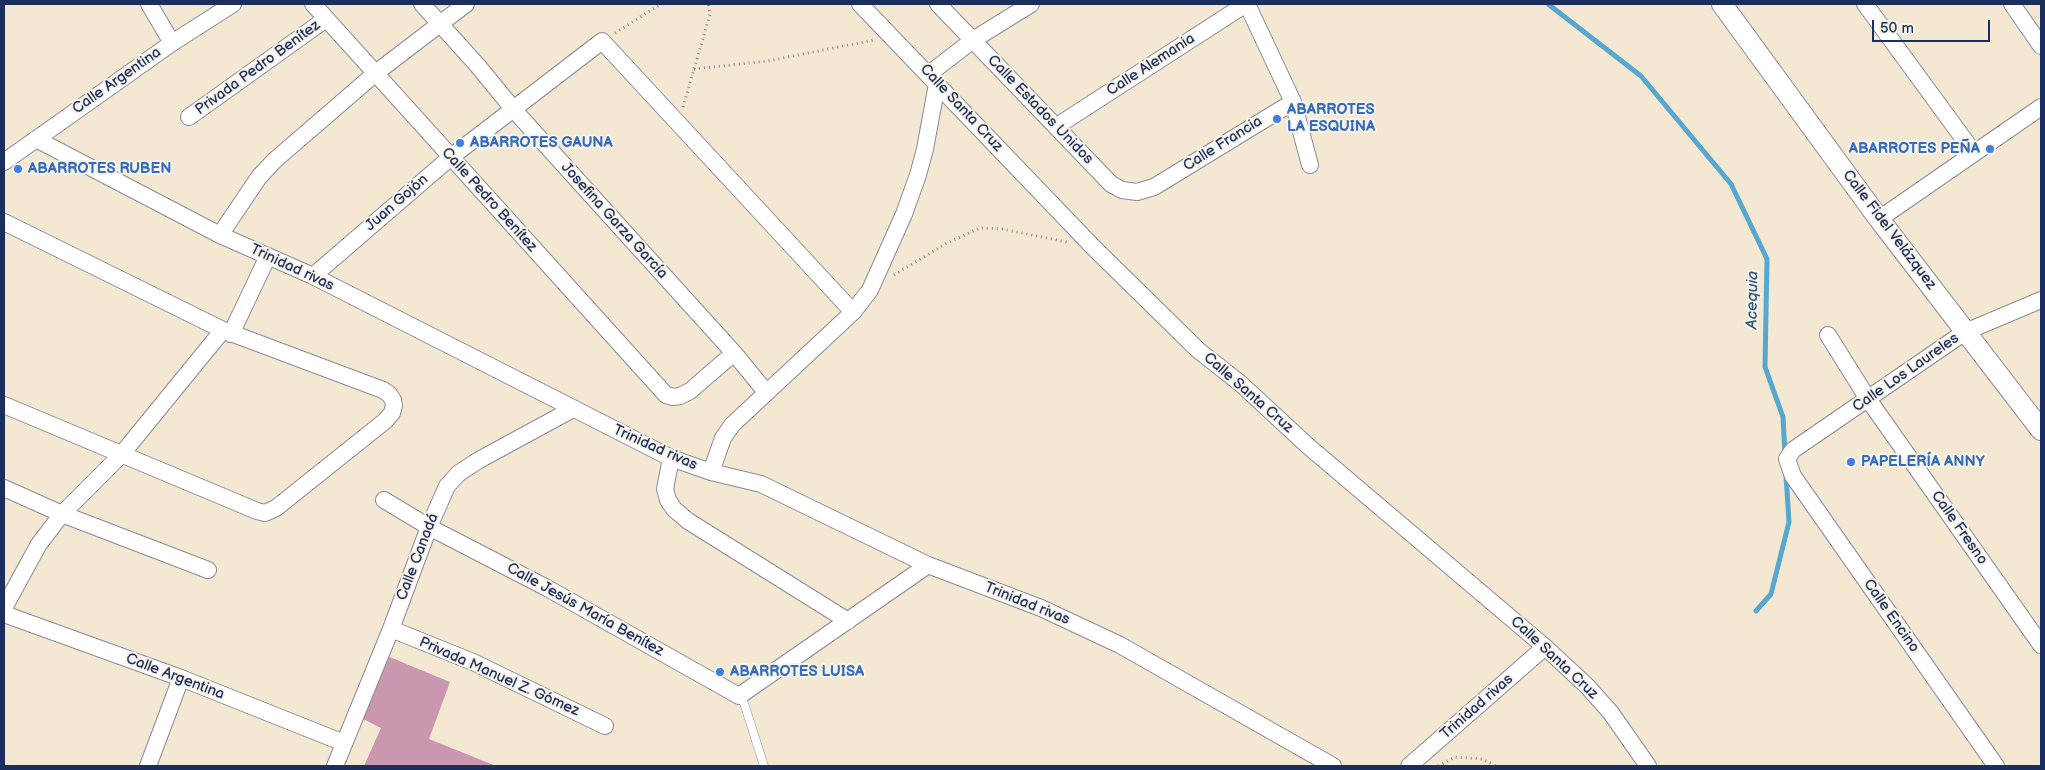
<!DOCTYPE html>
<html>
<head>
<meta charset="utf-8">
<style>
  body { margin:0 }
  #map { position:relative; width:2045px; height:770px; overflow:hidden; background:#f4e8d3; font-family:"Balsamiq Sans",sans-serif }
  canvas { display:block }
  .frame { position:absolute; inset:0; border:5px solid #1b2f5e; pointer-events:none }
  .scale { position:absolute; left:1872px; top:20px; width:118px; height:22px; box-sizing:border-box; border:2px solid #1b2f5e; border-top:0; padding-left:6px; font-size:15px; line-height:18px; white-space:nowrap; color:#1b2f5e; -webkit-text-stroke:4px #f7f3e8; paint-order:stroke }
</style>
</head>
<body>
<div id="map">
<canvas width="2045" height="770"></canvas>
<div class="frame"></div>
<div class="scale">50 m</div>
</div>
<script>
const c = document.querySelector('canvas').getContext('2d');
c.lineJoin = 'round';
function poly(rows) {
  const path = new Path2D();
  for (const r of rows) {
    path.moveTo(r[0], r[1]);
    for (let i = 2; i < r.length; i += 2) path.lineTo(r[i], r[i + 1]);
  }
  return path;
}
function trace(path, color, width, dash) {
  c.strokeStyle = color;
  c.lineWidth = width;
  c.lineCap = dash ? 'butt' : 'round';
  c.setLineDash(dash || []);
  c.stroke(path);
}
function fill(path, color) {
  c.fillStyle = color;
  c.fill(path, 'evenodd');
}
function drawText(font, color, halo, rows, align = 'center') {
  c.font = font + ' "Balsamiq Sans",sans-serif';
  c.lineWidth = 4;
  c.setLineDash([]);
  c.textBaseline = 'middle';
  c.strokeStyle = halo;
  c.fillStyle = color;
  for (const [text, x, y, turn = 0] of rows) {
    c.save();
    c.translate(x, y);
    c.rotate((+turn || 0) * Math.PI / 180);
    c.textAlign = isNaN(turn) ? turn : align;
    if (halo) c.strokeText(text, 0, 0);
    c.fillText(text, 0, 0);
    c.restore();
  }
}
trace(poly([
  [1548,4,1641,76,1731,184,1767,259,1765,367,1783,417,1785,454],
  [1756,611,1771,594,1789,522,1786,475]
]), '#56a8d1', 5);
fill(poly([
  [387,656,450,682,429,739,496,766,364,766,381,728,361,718]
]), '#c998af');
const service = poly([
  [739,696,744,703,764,766]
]);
const minor = poly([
  [149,4,172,43],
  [313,4,666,395,673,397,680,396,690,391,734,353],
  [422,4,478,66,514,110,734,353,766,392],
  [860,4,1094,248,1198,350,1241,384,1308,446,1545,647,1587,686,1611,713,1648,766],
  [938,4,1111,184,1122,190,1137,192,1154,187,1293,102],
  [1247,4,1293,102,1310,165],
  [1865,4,1974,153],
  [2012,4,2041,46],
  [929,74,973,40,1031,4],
  [189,117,326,19],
  [1057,126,1246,4],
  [36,139,220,235,313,276,671,458,711,472,761,484,928,565,1041,608,1120,645,1333,766],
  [4,162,172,43,233,4],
  [1879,219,2041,107],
  [4,222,223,330,383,390,389,394,393,400,394,405,392,413,385,421,276,508,265,513,257,511,4,405],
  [220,235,259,177,275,160,377,72,466,4],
  [313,276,451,157,602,41,853,312],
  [231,334,268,256],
  [1828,335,1868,399,2041,645],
  [671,458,665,489,668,500,674,509,688,521,848,621],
  [711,472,723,438,732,425,853,312,870,290,904,214,918,175,925,149,937,84],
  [4,488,62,514,208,570],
  [384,500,429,527,547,588,739,696,928,565],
  [4,608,39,544,62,514,121,455,223,330],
  [4,614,181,678,344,743],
  [391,629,473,662,605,726],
  [148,766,181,678],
  [335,766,391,629,429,527,447,486,459,473,479,460,573,409],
  [1409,766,1545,647],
  [1996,766,1793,476,1787,459,1793,450,1965,332,2041,300]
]);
const tertiary = poly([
  [1722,4,1879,219,2041,430]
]);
trace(service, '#888c98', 9);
trace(minor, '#888c98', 18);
trace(tertiary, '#888c98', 22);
trace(poly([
  [615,33,661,4],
  [694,69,768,61,874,40],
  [683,107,710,14,708,4],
  [894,275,947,243,980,228,1002,229,1067,242],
  [1438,766,1455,757,1482,759,1496,766]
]), '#888c98', 3, [1, 4]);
trace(service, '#fff', 8);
trace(minor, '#fff', 16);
trace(tertiary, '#fff', 20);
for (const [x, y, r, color] of [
  [1277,119,5,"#3f7fe0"],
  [460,143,5,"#3f7fe0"],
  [1990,149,5,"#3f7fe0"],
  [18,169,5,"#3f7fe0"],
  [1851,462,5,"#3f7fe0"],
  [720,672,5,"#3f7fe0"]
]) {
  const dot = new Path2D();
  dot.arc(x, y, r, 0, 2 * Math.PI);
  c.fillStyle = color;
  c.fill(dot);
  trace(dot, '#f7f3e8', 2);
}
drawText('15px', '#1b2f5e', '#f7f3e8', [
  ["Calle Alemania",1151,65,-33],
  ["Privada Pedro Benítez",258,68,-36],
  ["Calle Argentina",117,81,-35],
  ["Calle Santa Cruz",961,108,47],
  ["Calle Estados Unidos",1040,110,46],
  ["Calle Francia",1223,144,-32],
  ["Calle Pedro Benítez",489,200,48],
  ["Juan Gojón",397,203,-41],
  ["Josefina Garza García",614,221,48],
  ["Calle Fidel Velázquez",1889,230,53],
  ["Trinidad rivas",292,268,25],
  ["Calle Los Laureles",1906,373,-35],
  ["Calle Santa Cruz",1248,393,41],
  ["Trinidad rivas",655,448,24],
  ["Calle Fresno",1959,528,55],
  ["Calle Canadá",418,557,-69],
  ["Trinidad rivas",1027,604,22],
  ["Calle Jesús María Benítez",585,610,29],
  ["Calle Encino",1891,616,55],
  ["Calle Santa Cruz",1554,658,43],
  ["Calle Argentina",175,677,21],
  ["Privada Manuel Z. Gómez",499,677,24],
  ["Trinidad rivas",1477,707,-41]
]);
drawText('bold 15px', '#366cbe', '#f7f3e8', [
  ["ABARROTES",1287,110],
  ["LA ESQUINA",1287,127],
  ["ABARROTES GAUNA",470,143],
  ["ABARROTES PEÑA",1980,149,"right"],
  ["ABARROTES RUBEN",28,169],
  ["PAPELERÍA ANNY",1861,462],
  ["ABARROTES LUISA",730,672]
], 'left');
drawText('italic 16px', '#305986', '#f7f3e8', [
  ["Acequia",1753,300,-89]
]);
</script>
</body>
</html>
